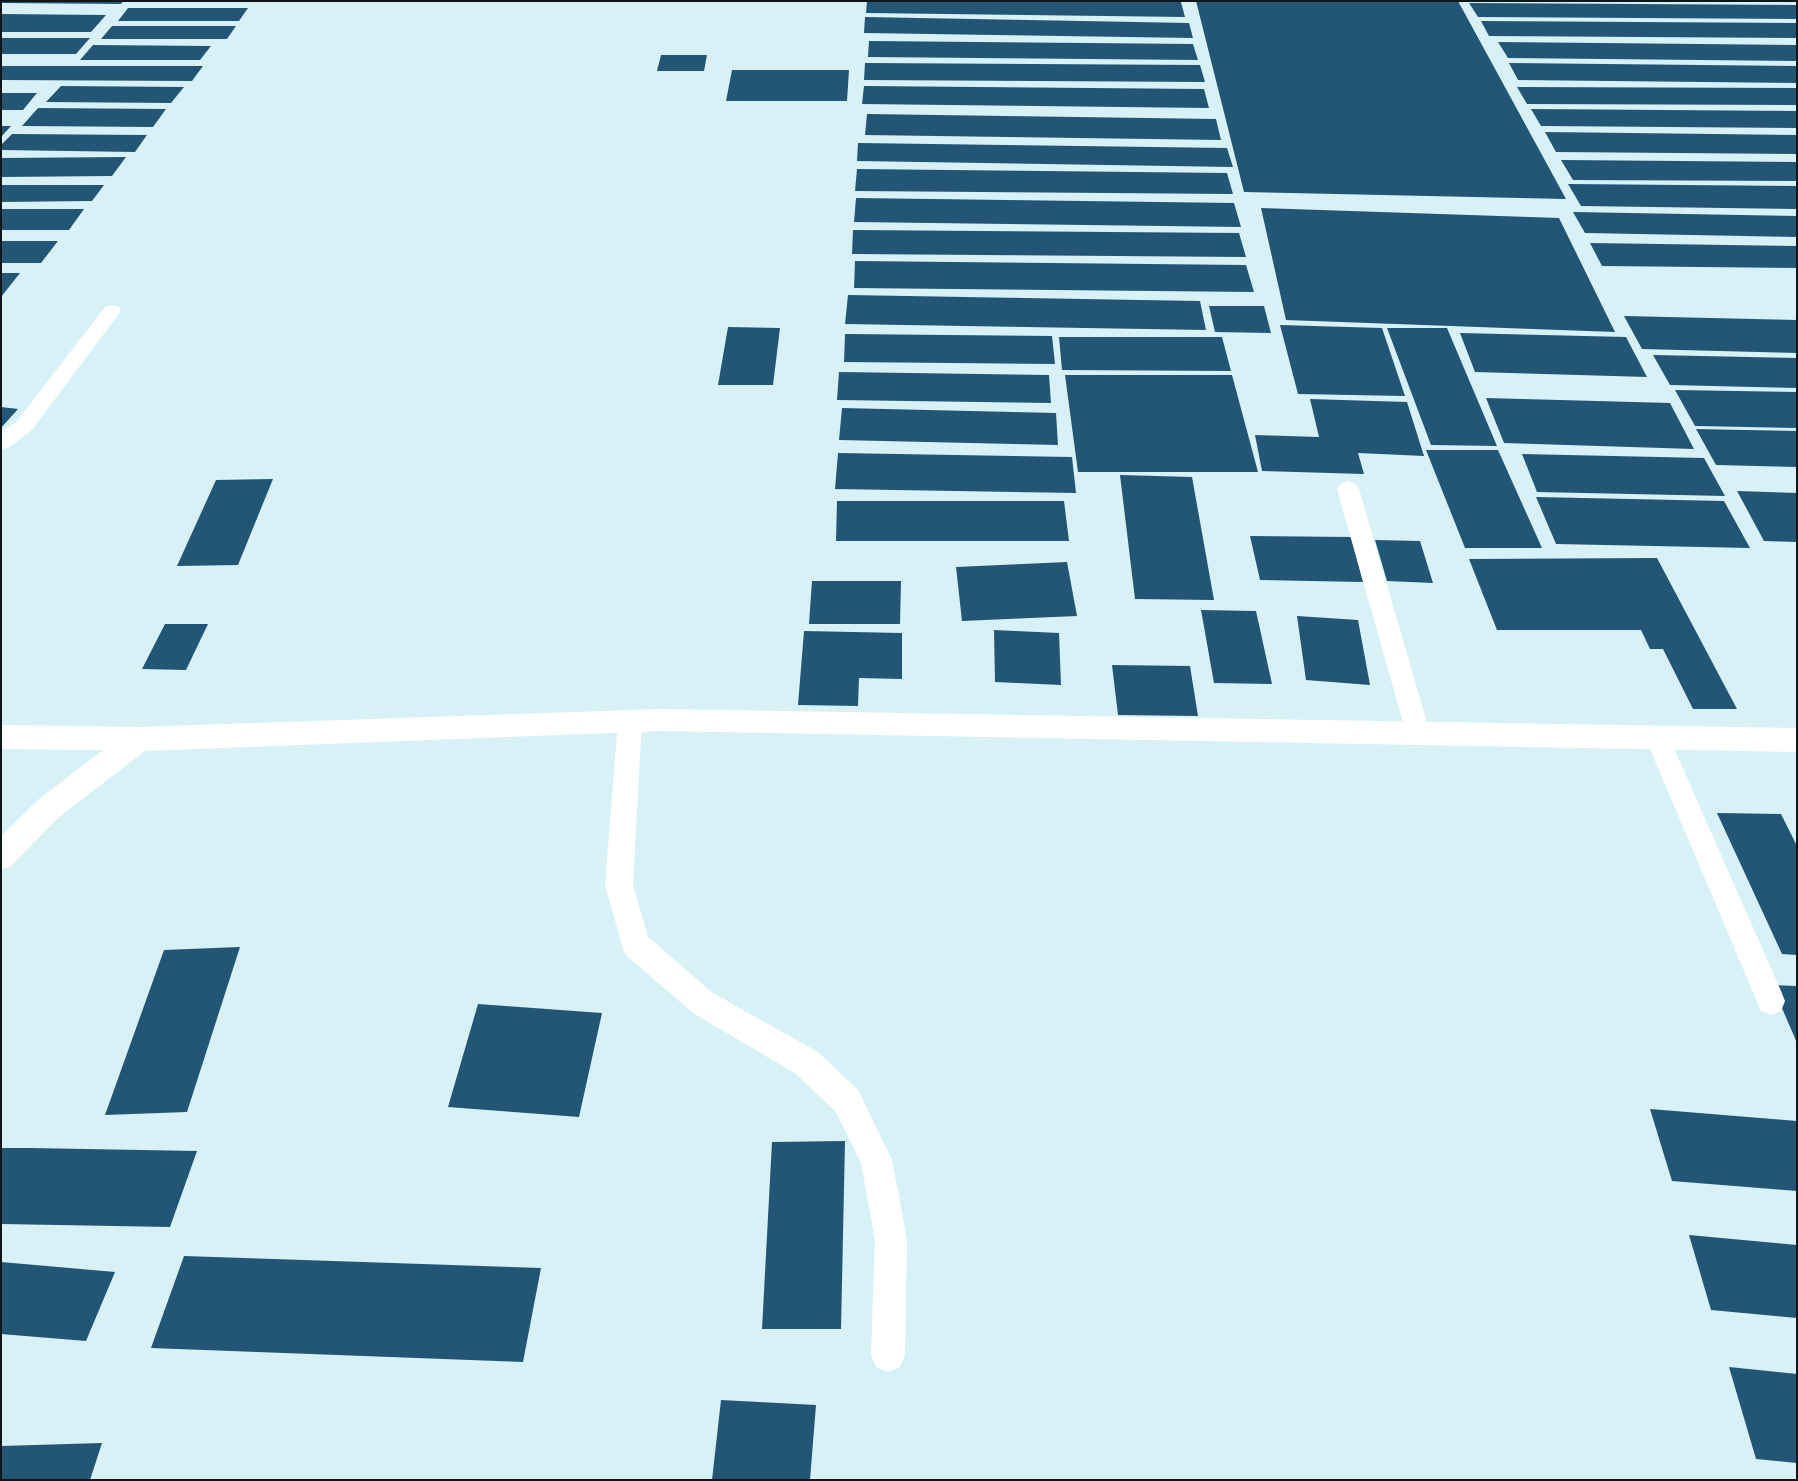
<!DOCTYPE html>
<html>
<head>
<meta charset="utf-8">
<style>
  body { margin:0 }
  #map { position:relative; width:1798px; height:1481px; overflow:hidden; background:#d7f1f7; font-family:Poppins,sans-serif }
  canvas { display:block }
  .frame { position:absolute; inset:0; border:2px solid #0d1618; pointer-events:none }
</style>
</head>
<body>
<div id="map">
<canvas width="1798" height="1481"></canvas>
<div class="frame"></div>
</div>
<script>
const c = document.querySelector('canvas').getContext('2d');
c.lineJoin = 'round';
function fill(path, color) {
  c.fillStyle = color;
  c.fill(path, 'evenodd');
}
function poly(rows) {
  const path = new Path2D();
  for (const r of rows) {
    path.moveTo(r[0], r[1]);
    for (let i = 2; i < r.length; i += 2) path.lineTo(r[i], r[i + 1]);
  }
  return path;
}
fill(poly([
  [1,1,123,1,121,4,1,3],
  [867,1,1181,2,1185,17,866,13],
  [1196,1,1458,1,1566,199,1244,192],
  [1469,3,1797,5,1797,19,1478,17],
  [128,8,248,8,239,21,118,21],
  [1,14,106,15,91,32,1,32],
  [865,17,1189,23,1193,38,864,33],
  [1481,21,1797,23,1797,38,1489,36],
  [112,26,236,26,227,39,101,39],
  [1,38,90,38,76,54,1,54],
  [869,41,1193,44,1198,60,868,57],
  [1498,42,1797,45,1797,61,1508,58],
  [93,45,211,46,200,60,80,60],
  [661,55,707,55,704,71,657,71],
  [865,63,1200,65,1205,82,864,80],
  [1509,63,1797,66,1797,83,1518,80],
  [1,66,203,66,192,81,1,80],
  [732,70,849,70,847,101,726,101],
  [61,86,184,87,171,103,46,102],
  [864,86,1204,89,1209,108,862,104],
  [1517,87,1797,88,1797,105,1527,104],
  [1,93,37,93,23,110,1,110],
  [38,108,166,109,153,127,22,126],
  [1531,109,1797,111,1797,128,1541,126],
  [867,114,1216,119,1221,140,865,135],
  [1,126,11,126,1,137],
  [1545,132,1797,135,1797,154,1556,152],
  [12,134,147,135,135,152,1,150,1,145],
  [858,143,1227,148,1233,167,857,161],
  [126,157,112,176,1,177,1,158],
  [1561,160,1797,162,1797,181,1573,180],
  [857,169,1227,173,1233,194,855,191],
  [1568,184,1797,186,1797,209,1581,206],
  [1,185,104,185,92,201,1,202],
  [856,198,1234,203,1241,227,854,222],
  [1261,208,1559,218,1615,332,1286,320],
  [1,209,84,209,69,230,1,230],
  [1573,212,1797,216,1797,237,1585,233],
  [853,230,1239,233,1246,257,852,254],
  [1,241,58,241,41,263,1,263],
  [1590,243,1797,246,1797,268,1602,266],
  [855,261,1246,265,1254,292,854,288],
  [1,273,20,273,1,297],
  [848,295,1200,301,1206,330,845,324],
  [1209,306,1264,306,1271,333,1215,332],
  [1624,316,1797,320,1797,353,1642,349],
  [1280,325,1382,328,1405,396,1298,394],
  [728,327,780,328,773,385,718,385],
  [1387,328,1447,328,1497,446,1431,445],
  [1460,333,1626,337,1647,377,1475,372],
  [845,334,1052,336,1055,364,844,362],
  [1059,337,1222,337,1231,371,1062,370],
  [1653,355,1797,358,1797,388,1670,385],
  [839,372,1049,375,1051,403,837,400],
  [1065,375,1232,375,1258,472,1078,472],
  [1675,390,1797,392,1797,428,1695,426],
  [1486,398,1670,403,1694,449,1504,443],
  [1310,399,1407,402,1424,456,1358,453,1364,474,1262,471,1255,435,1319,437],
  [1,407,18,409,1,428],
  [842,408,1056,413,1058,445,839,440],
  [1696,429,1797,431,1797,467,1716,465],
  [1426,450,1498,450,1542,548,1465,548],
  [838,453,1072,457,1076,493,835,489],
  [1522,454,1704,458,1725,496,1537,492],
  [1120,475,1192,477,1214,600,1135,599],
  [273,479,238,565,177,566,216,480],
  [1737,491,1797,493,1797,542,1764,541],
  [1536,497,1724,501,1750,548,1556,544],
  [837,501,1064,501,1069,541,836,541],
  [1250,536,1351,537,1363,582,1260,580],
  [1375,540,1420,541,1433,583,1387,581],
  [1657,558,1737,709,1693,709,1663,649,1650,649,1641,630,1497,630,1469,559],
  [1067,562,1077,616,962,621,956,567],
  [812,581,901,581,900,624,809,624],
  [1201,610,1256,611,1272,684,1214,683],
  [1297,616,1358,620,1370,685,1306,680],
  [165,624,208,624,186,670,142,669],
  [994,630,1059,633,1061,685,995,682],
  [804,631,902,633,902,679,859,678,858,706,798,705],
  [1112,665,1190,666,1198,716,1118,715],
  [1717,813,1781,814,1797,846,1797,955,1782,954],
  [240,947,187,1112,105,1115,164,950],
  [1772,985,1797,986,1797,1043],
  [478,1004,602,1013,579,1117,448,1107],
  [1650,1109,1797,1121,1797,1191,1672,1181],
  [845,1141,841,1329,762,1329,772,1142],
  [1,1148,31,1148,197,1151,170,1227,1,1224],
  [1689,1235,1797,1245,1797,1318,1711,1310],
  [184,1256,541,1268,523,1362,151,1348],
  [1,1262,115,1272,86,1341,1,1334],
  [1729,1367,1797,1374,1797,1463,1756,1459],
  [721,1400,816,1405,810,1480,712,1480],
  [102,1443,90,1480,1,1480,1,1446]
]), '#235575');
fill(poly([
  [112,305,119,307,121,311,31,431,8,448,1,450,1,432,17,421,105,307,112,305],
  [1348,481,1355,484,1359,489,1430,733,1427,741,1418,744,1409,741,1406,733,1337,489,1341,484,1348,481],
  [630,710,639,713,642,720,633,885,648,937,713,993,818,1052,858,1090,892,1160,907,1240,905,1355,900,1367,888,1372,876,1367,871,1355,875,1240,861,1163,836,1112,796,1074,693,1013,626,955,622,945,605,885,618,720,621,713,630,710],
  [1657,726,1666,729,1669,737,1781,991,1785,1001,1781,1011,1771,1015,1761,1011,1645,737,1648,729,1657,726]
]), '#fff');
fill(poly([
  [662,709,1797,728,1797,752,662,731,145,751,59,817,11,866,1,869,1,836,39,799,103,750,1,749,1,725,139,727,662,709]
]), '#fff');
</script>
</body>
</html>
